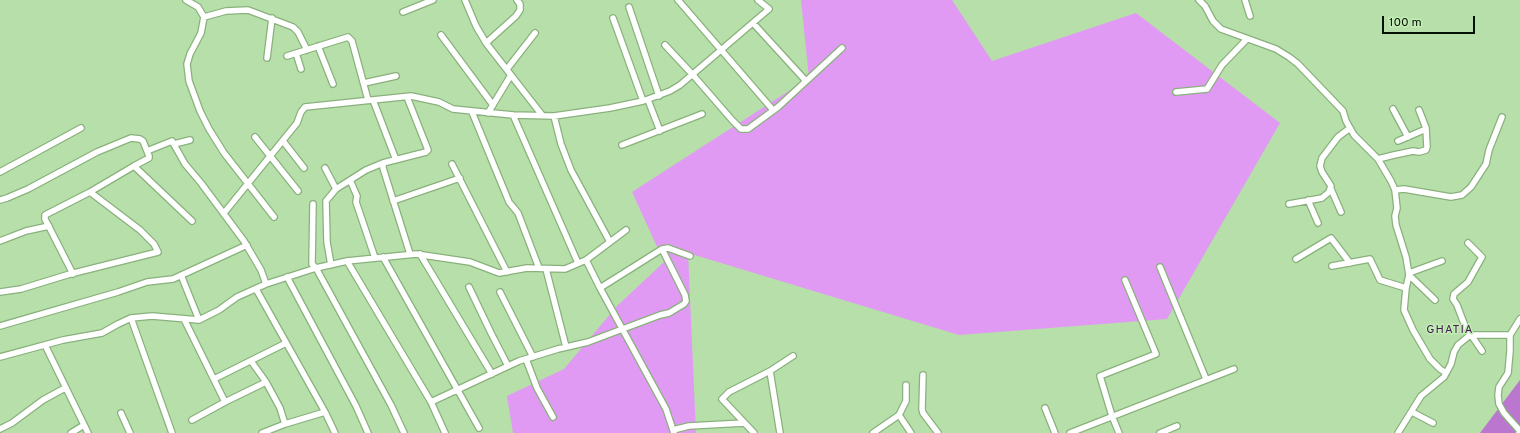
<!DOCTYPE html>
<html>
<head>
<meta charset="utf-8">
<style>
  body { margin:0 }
  #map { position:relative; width:1520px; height:433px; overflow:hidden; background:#b6dfa9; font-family:Overpass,sans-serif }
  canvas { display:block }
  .scale { position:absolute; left:1382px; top:16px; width:93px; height:18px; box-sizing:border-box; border:2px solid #041101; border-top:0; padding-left:5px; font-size:12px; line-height:14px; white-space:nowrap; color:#041101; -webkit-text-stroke:3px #c3ecb6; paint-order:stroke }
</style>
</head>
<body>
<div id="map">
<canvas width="1520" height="433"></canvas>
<div class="scale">100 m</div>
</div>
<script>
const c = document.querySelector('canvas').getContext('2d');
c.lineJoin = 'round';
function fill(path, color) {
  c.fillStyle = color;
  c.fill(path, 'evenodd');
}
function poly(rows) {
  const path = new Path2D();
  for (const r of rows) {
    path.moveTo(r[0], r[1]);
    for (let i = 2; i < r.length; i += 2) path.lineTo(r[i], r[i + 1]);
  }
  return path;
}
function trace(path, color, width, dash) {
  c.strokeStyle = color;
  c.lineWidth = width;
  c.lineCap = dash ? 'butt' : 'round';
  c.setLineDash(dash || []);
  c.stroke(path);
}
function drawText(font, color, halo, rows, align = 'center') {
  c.font = font + ' Overpass,sans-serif';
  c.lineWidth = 3;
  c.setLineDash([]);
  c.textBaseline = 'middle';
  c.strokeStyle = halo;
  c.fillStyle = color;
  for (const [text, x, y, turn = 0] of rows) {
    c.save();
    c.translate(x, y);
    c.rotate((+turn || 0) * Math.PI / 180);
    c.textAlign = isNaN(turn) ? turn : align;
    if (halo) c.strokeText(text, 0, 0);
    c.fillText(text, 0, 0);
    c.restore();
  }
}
fill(poly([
  [801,0,952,0,992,61,1136,13,1280,123,1167,319,959,335,688,253,696,433,513,433,507,396,564,369,617,306,664,262,632,192,809,78]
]), '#e09af4');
fill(poly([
  [1520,380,1520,433,1480,433]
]), '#bb76cf');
const minor = poly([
  [186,0,198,7,204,17,201,33,190,54,187,64,189,81,200,111,209,129,224,153,274,217],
  [465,0,476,26,486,43,542,115],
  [678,0,773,110],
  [1199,0,1205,6,1213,21,1221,29,1276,49,1289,57,1298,64,1343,111,1346,121,1354,135,1378,159,1391,181,1395,190,1397,208,1395,216,1396,225,1406,257,1409,275,1406,288,1404,310,1413,330,1430,359,1440,369,1446,373],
  [1245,0,1250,16],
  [629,7,659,96],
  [403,12,433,0],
  [204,17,226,11,248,10,293,27,298,32,307,50],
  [613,18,643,101],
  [753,23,806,81],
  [441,35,493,105],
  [486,43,516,16,520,10,520,4,517,0],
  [665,45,693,75,732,120,741,129,748,129,778,107,842,48],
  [318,46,333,84],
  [296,53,301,69],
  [287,56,348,37,352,41,368,100],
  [267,58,272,18],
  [507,69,535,33],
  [364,83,396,76],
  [1176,92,1207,89,1222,65,1247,39],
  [407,97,428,150,426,152,383,163,383,168,410,254],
  [373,100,396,160],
  [648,100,660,131],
  [1393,109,1408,137],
  [472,112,509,202,518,213,539,268],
  [488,113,511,75],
  [513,115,578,263],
  [554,116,561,144,571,170,610,242],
  [255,137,298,191],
  [283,141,304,168],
  [1398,141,1426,129],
  [174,144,190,140],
  [622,145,702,114],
  [147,151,172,141,185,164,201,183,244,241,261,270,266,284],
  [1378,159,1394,155,1413,151,1419,152,1426,150,1427,147,1426,128,1419,110],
  [452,164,507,272],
  [325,168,336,189],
  [0,172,81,128],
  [350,180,357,196,356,202,375,258],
  [1331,189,1341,212],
  [1395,190,1404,189,1451,197,1462,195,1471,187,1486,164,1489,150,1502,117],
  [0,200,7,198,28,189,97,152,131,138,140,139,143,141,149,156,149,158,134,166],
  [1308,200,1318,223],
  [393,201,460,178],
  [313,204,312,264,316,268,391,405,404,433],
  [1289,204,1322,198,1329,192,1331,186,1322,172,1320,166,1322,158,1338,137,1350,128],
  [224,213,297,123,301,112,305,107,411,96,439,102,453,109,513,115,554,116,610,108,643,101,670,91,680,85,769,9,758,0],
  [0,241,26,231,49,226],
  [1468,243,1482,257,1468,282,1454,294,1453,299,1457,305,1465,326,1482,351],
  [420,254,492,374],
  [383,257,479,428],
  [1296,259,1331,238,1350,263],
  [586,260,600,288,666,409,674,433],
  [347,261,431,402,445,433],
  [331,265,327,242,326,201,336,189,366,170,383,163],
  [1332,266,1370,259,1380,280,1406,288],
  [1160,267,1206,379],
  [546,269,566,347],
  [1409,273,1442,261],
  [73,274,45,219,45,215,90,192],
  [181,275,199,320],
  [1409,275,1435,300],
  [287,277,356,406,368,433],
  [469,287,491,333,508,366],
  [600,288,662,249,668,248,690,256],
  [256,289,325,412],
  [0,292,21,289,70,274,158,252,154,244,140,230,90,192,134,166,192,221],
  [500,292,533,357],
  [131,318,172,433],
  [184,319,225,402,192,420],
  [0,326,118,292,147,282,173,279,247,245],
  [1510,335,1510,351,1508,373,1499,387,1498,395,1499,404,1504,413,1520,431,1519,433],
  [45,345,88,433],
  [0,357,63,340,102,333,118,324,131,318,152,316,199,320,219,310,237,297,266,284,316,268,347,261,416,254,470,262,499,273,527,268,565,269,586,260,626,230],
  [526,359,537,388,553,417],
  [251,361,266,382,280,408,285,424,262,433],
  [770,371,780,433],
  [923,375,922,409,923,413,938,433],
  [214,379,286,343],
  [225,402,266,382],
  [431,402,519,361,558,349,588,342,660,315,669,313,684,304,686,301,685,295,662,249],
  [1045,408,1055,433],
  [1412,412,1433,423],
  [121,413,130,433],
  [899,415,911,433],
  [285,424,325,412,335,433],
  [0,429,12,423,43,400,65,388],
  [673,430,689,426,744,423],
  [71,433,84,425],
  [754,433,722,399,729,392,770,371,793,356],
  [873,433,899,415,906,401,906,385],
  [1070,433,1234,369],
  [1119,433,1112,416,1100,376,1156,354,1125,280],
  [1160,433,1177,426],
  [1398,433,1421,396,1444,377,1451,364,1454,352,1458,345,1470,335,1510,335,1520,319]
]);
trace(minor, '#8ab17d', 8);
trace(minor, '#fff', 5.5);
c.letterSpacing = '1px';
drawText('12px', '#42194e', '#c3ecb6', [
  ["GHATIA",1450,331]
]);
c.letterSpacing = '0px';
</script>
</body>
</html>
